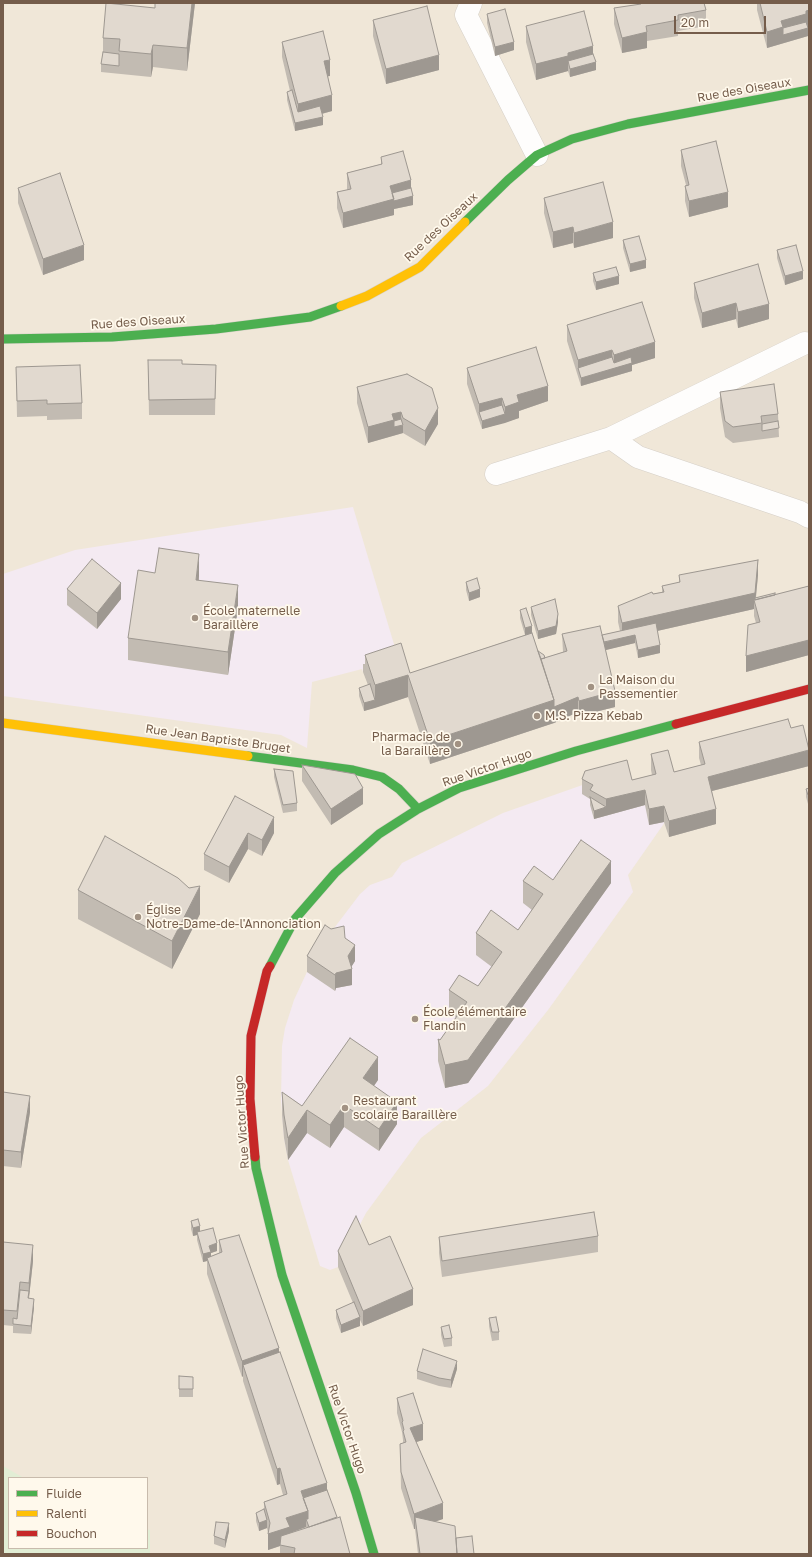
<!DOCTYPE html>
<html>
<head>
<meta charset="utf-8">
<style>
  body { margin:0 }
  #map { position:relative; width:812px; height:1557px; overflow:hidden; background:#f7f3ea; font-family:"Golos Text",sans-serif }
  canvas { display:block }
  .frame { position:absolute; inset:0; border:4px solid #755d4b; pointer-events:none }
  .legend { position:absolute; left:8px; top:1477px; width:140px; height:72px; box-sizing:border-box; background:#fff9ec; border:1px solid #c8bbac; margin:0; padding:5px 7px; list-style:none; font-size:12px; color:#755d4b }
  .legend li { display:flex; align-items:center; gap:8px; height:20px }
  .legend b { width:20px; border:1px solid #c8bbac }
  .scale { position:absolute; left:674px; top:16px; width:92px; height:18px; box-sizing:border-box; border:2px solid #755d4b; border-top:0; padding-left:5px; font-size:12px; line-height:14px; white-space:nowrap; color:#755d4b; -webkit-text-stroke:3px #fff9ec; paint-order:stroke }
</style>
</head>
<body>
<div id="map">
<canvas width="812" height="1557"></canvas>
<div class="frame"></div>
<ul class="legend">
<li><b style="height:5px;background:#4caf50"></b>Fluide</li>
<li><b style="height:5px;background:#ffc107"></b>Ralenti</li>
<li><b style="height:5px;background:#c62828"></b>Bouchon</li>
</ul>
<div class="scale">20 m</div>
</div>
<script>
const c = document.querySelector('canvas').getContext('2d');
c.lineJoin = 'round';
function fill(path, color) {
  c.fillStyle = color;
  c.fill(path, 'evenodd');
}
function poly(rows) {
  const path = new Path2D();
  for (const r of rows) {
    path.moveTo(r[0], r[1]);
    for (let i = 2; i < r.length; i += 2) path.lineTo(r[i], r[i + 1]);
  }
  return path;
}
function trace(path, color, width, dash) {
  c.strokeStyle = color;
  c.lineWidth = width;
  c.lineCap = dash ? 'butt' : 'round';
  c.setLineDash(dash || []);
  c.stroke(path);
}
function drawText(font, color, halo, rows, align = 'center') {
  c.font = font + ' "Golos Text",sans-serif';
  c.lineWidth = 3.5;
  c.setLineDash([]);
  c.textBaseline = 'middle';
  c.strokeStyle = halo;
  c.fillStyle = color;
  for (const [text, x, y, turn = 0] of rows) {
    c.save();
    c.translate(x, y);
    c.rotate((+turn || 0) * Math.PI / 180);
    c.textAlign = isNaN(turn) ? turn : align;
    if (halo) c.strokeText(text, 0, 0);
    c.fillText(text, 0, 0);
    c.restore();
  }
}
fill(poly([
  [3,3,809,3,809,1554,3,1554],
  [9,1478,147,1478,147,1548,9,1548]
]), '#f0e7d8');
fill(poly([
  [353,507,399,661,363,672,362,669,312,682,307,748,281,735,3,696,3,574,75,550],
  [625,770,632,795,656,790,665,822,628,875,633,892,548,1010,488,1086,421,1138,366,1213,338,1267,330,1270,320,1266,288,1160,284,1138,281,1100,282,1046,285,1028,294,1000,312,961,325,940,360,894,370,885,392,877,402,863,503,813]
]), '#f4eaf2');
fill(poly([
  [3,1466,24,1478,9,1478,9,1548,147,1548,147,1529,150,1530,150,1554,3,1554]
]), '#e2eed5');
const street = poly([
  [471,3,466,15,537,155],
  [611,438,638,457,800,512,809,517],
  [496,474,611,438,805,343]
]);
const fast = poly([
  [465,222,508,180,537,155,572,139,628,124,809,90],
  [3,339,112,337,216,329,310,317,341,306],
  [248,756,353,770,382,777,399,789,418,809],
  [270,966,295,919,335,873,379,834,418,809,459,788,576,751,676,724],
  [255,1157,256,1168,282,1275,356,1493,374,1554]
]);
const slow = poly([
  [341,306,367,296,420,267,465,222],
  [3,723,248,756]
]);
const jam = poly([
  [676,724,809,689],
  [255,1157,250,1099,251,1036,267,971,270,966]
]);
trace(street, '#d6d0c8', 23);
trace(fast, '#d7d0c8', 10);
trace(slow, '#d7d0c8', 10);
trace(jam, '#d7d0c8', 10);
trace(street, '#fefdfc', 22);
trace(fast, '#4caf50', 9);
trace(slow, '#ffc107', 9);
trace(jam, '#c62828', 9);
fill(poly([
  [155,3,195,3,187,71,153,67,151,77,101,72,101,64,103,52,103,38,155,8],
  [638,3,704,3,706,10,706,26,678,31,678,36,647,41,647,48,622,53,614,24,614,8,638,5],
  [757,3,809,3,807,26,808,36,767,48,757,10],
  [487,14,514,50,495,56,487,23],
  [373,20,439,70,386,84,373,36],
  [526,26,593,54,596,70,570,77,568,71,536,80,526,42],
  [282,42,330,76,328,76,332,111,322,114,323,125,295,131,287,100,287,92,290,91,282,57],
  [681,150,728,207,689,217,685,201,685,186,686,185,681,166],
  [381,157,411,188,413,205,394,209,394,215,343,228,337,208,337,192,347,190,347,173,381,164],
  [18,188,84,260,43,275,18,203],
  [544,198,613,238,574,248,573,243,553,248,544,213],
  [623,240,646,268,630,272,623,248],
  [777,250,803,279,785,285,777,258],
  [593,273,619,284,596,290,593,281],
  [694,283,769,319,738,328,736,319,702,328,694,298],
  [567,325,655,358,632,365,632,371,581,386,567,341],
  [148,360,182,364,216,365,215,415,149,415],
  [16,367,82,403,82,419,47,420,47,416,17,417],
  [467,368,548,401,519,411,519,418,482,429,467,384],
  [357,387,438,424,425,446,403,433,368,443,357,403],
  [720,392,778,414,779,437,733,443,725,437,720,408],
  [155,573,199,576,199,580,238,608,228,675,128,660,128,638],
  [679,575,758,575,756,598,775,595,809,586,809,655,746,672,756,623,754,616,754,609,657,631,660,653,638,658,635,643,605,650,615,707,579,716,578,712,554,723,430,764,408,697,364,711,359,696,359,688,368,685,363,672,363,664,365,664,365,655,410,673,525,635,520,618,520,610,532,633,538,651,545,658,563,652,562,634,602,635,620,631,618,622,618,606,653,594,662,592,662,586,679,583],
  [466,582,480,597,469,601,466,590],
  [67,589,121,599,97,629,67,605],
  [531,607,558,622,556,634,538,639,531,615],
  [791,728,809,766,712,791,716,824,669,837,664,822,649,825,645,805,594,819,590,805,590,799,582,794,582,779,632,780,652,775,651,770,651,754,674,772,701,765,699,758,699,742],
  [302,765,363,804,331,825,302,781],
  [274,769,297,803,297,811,283,813,274,777],
  [809,788,808,804,806,797,806,789],
  [235,796,274,833,262,856,248,849,229,883,204,870,204,854],
  [553,880,611,883,468,1083,445,1088,438,1061,438,1039,440,1040,456,1017,449,1013,449,990,478,986,492,967,476,955,476,933,518,930,532,910,523,903,523,881],
  [78,890,200,914,172,969,78,919],
  [331,929,345,938,355,961,351,967,352,985,336,988,335,991,307,972,307,956],
  [378,1080,374,1086,397,1124,379,1151,344,1127,330,1148,307,1133,288,1160,284,1138,282,1115,282,1092,302,1106],
  [3,1092,30,1112,21,1168,3,1166],
  [191,1221,200,1232,217,1251,211,1253,211,1256,219,1253,219,1240,279,1352,327,1490,350,1554,280,1554,280,1546,268,1550,268,1533,267,1528,259,1531,256,1521,256,1513,264,1509,264,1502,283,1495,280,1484,277,1485,243,1381,243,1376,242,1377,207,1274,207,1261,203,1262,197,1240,197,1235,193,1236,191,1229],
  [306,1527,306,1528,290,1533],
  [598,1236,598,1252,442,1277,439,1253,439,1237],
  [3,1242,33,1261,29,1298,34,1307,31,1334,13,1333,13,1326,3,1325],
  [369,1245,413,1305,363,1326,360,1320,360,1326,341,1333,336,1318,336,1310,353,1303,338,1267,338,1251],
  [489,1318,499,1332,499,1340,492,1341,489,1326],
  [441,1327,452,1338,452,1346,444,1347,441,1335],
  [457,1369,451,1388,439,1386,417,1379,417,1371],
  [179,1376,193,1377,193,1397,179,1397],
  [397,1398,423,1440,416,1442,443,1519,435,1521,474,1554,418,1554,415,1529,414,1529,401,1488,400,1444,403,1443,403,1440,402,1432,397,1413],
  [229,1531,225,1548,214,1544,214,1536]
]), '#c2bbb2');
fill(poly([
  [192,3,195,3,187,71,187,48],
  [809,10,809,26,806,26,808,28,808,36,767,48,767,32,781,21],
  [647,32,647,48,622,53,622,38],
  [514,42,514,50,495,56,495,47],
  [153,45,153,67,151,77,151,54],
  [593,46,593,62,568,63,568,71,536,80,536,64,568,53],
  [439,55,439,70,386,84,386,69],
  [330,60,330,76,324,77,324,61],
  [596,62,596,70,570,77,570,69],
  [332,95,332,111,298,120,298,104],
  [323,117,323,125,295,131,295,123],
  [411,180,411,196,413,196,413,205,394,209,394,215,343,228,343,213,390,186],
  [728,192,728,207,689,217,689,201],
  [613,222,613,238,574,248,574,233],
  [573,227,573,243,553,248,553,232],
  [84,245,84,260,43,275,43,259],
  [646,260,646,268,630,272,630,264],
  [803,271,803,279,785,285,785,276],
  [619,276,619,284,596,290,596,282],
  [736,303,736,319,702,328,702,313],
  [769,304,769,319,738,328,738,312],
  [655,342,655,358,632,365,632,371,581,386,581,378,614,368,614,355],
  [612,350,612,365,578,368,578,360],
  [548,386,548,401,519,411,519,418,505,423,505,407,517,395],
  [502,398,502,413,479,412,479,404],
  [438,408,438,424,425,446,425,431],
  [401,412,401,426,403,425,403,433,368,443,368,427,392,414],
  [505,414,505,423,482,429,482,421],
  [199,554,199,576,196,602,196,580],
  [758,560,758,575,755,604,754,600,754,616,754,609,635,636,635,643,602,651,602,643,622,638,622,623],
  [121,583,121,599,97,629,97,613],
  [238,585,238,608,228,675,228,652],
  [480,589,480,597,469,601,469,593],
  [558,614,558,622,556,634,538,639,538,631],
  [532,626,532,634,525,636,525,628],
  [809,640,809,655,746,672,746,656],
  [660,645,660,653,638,658,638,650],
  [408,675,408,697,375,708,375,685],
  [615,691,615,707,579,716,579,701],
  [578,697,578,712,554,723,430,764,430,741,554,700],
  [375,700,375,708,364,711,364,703],
  [809,750,809,766,708,792,708,777],
  [363,788,363,804,331,825,331,809],
  [645,790,645,805,594,819,594,811,606,807,606,799],
  [808,795,809,795,809,803,808,804],
  [664,806,664,822,649,825,649,809],
  [716,809,716,824,669,837,669,821],
  [274,817,274,833,262,856,262,840],
  [248,833,248,849,229,883,229,867],
  [611,861,611,883,468,1083,445,1088,445,1065],
  [200,886,200,914,172,969,172,941],
  [355,945,355,961,350,969,352,969,352,985,336,988,335,991,335,975],
  [378,1057,378,1080,363,1101,363,1078],
  [30,1096,30,1112,21,1168,21,1152],
  [397,1102,397,1124,379,1151,379,1129],
  [344,1105,344,1127,330,1148,330,1125],
  [307,1110,307,1133,288,1160,288,1138],
  [200,1226,200,1234,197,1232,197,1235,193,1236,193,1228],
  [217,1243,217,1251,211,1253,211,1260,207,1258,207,1261,203,1262,203,1254,209,1246],
  [33,1245,33,1261,28,1306,29,1283],
  [413,1289,413,1305,363,1326,363,1311],
  [34,1299,34,1307,31,1334,31,1326],
  [360,1317,360,1326,341,1333,341,1325],
  [279,1348,279,1364,243,1365,243,1376,242,1377,242,1361],
  [457,1361,457,1369,451,1388,451,1380],
  [423,1424,423,1440,410,1444,410,1428],
  [280,1468,280,1484,277,1485,277,1469],
  [327,1483,327,1498,303,1506,301,1491],
  [443,1503,443,1519,417,1528,415,1517,415,1529,414,1529,414,1514],
  [308,1511,308,1524,306,1519,306,1527,290,1533,290,1543,280,1545,280,1546,268,1550,268,1534,286,1518],
  [267,1520,267,1528,259,1531,259,1523],
  [229,1523,229,1531,225,1548,225,1540]
]), '#9e9891');
const building = poly([
  [106,3,155,8,155,3,192,3,187,48,153,45,151,54,119,51,120,39,103,38,106,3],
  [640,3,704,3,706,10,678,15,678,20,646,26,647,32,622,38,614,8,641,4,640,3],
  [760,3,809,3,809,10,806,11,806,14,781,21,783,27,767,32,760,3],
  [427,6,439,55,386,69,373,20,427,6],
  [505,9,514,42,495,47,487,14,505,9],
  [584,11,593,46,568,53,568,56,536,64,526,26,584,11],
  [806,22,808,28,783,35,783,28,806,22],
  [323,31,330,60,324,61,332,95,298,104,282,42,323,31],
  [103,52,119,54,119,66,101,64,103,52],
  [593,54,596,62,570,69,568,61,593,54],
  [292,90,298,112,320,106,323,117,295,123,287,92,292,90],
  [716,141,728,192,689,201,685,186,689,185,681,150,716,141],
  [403,151,411,180,390,186,394,199,343,213,337,192,351,189,347,173,382,164,381,157,403,151],
  [60,173,84,245,43,259,18,188,60,173],
  [603,182,613,222,574,233,573,227,553,232,544,198,603,182],
  [411,188,413,196,394,201,392,193,411,188],
  [639,236,646,260,630,264,623,240,639,236],
  [796,245,803,271,785,276,777,250,796,245],
  [758,264,769,304,738,312,736,303,702,313,694,283,758,264],
  [616,267,619,276,596,282,593,273,616,267],
  [642,302,655,342,614,355,612,350,578,360,567,325,642,302],
  [536,347,548,386,517,395,519,402,505,407,502,398,479,404,467,368,536,347],
  [612,357,614,363,631,357,632,363,581,378,578,368,612,357],
  [148,360,182,360,182,364,216,365,215,399,149,400,148,360],
  [80,365,82,403,47,404,47,400,17,401,16,367,80,365],
  [407,374,432,388,438,408,425,431,403,418,401,412,392,414,394,420,368,427,357,387,407,374],
  [774,384,778,414,761,416,762,423,733,427,725,421,720,392,774,384],
  [502,405,505,414,482,421,479,412,502,405],
  [401,419,403,425,394,427,394,421,401,419],
  [778,421,779,428,762,431,762,424,778,421],
  [159,548,199,554,196,580,238,585,228,652,128,638,138,570,155,573,159,548],
  [92,559,121,583,97,613,67,589,92,559],
  [758,560,755,593,622,623,618,606,652,592,653,594,664,592,662,586,680,582,679,575,758,560],
  [477,578,480,589,469,593,466,582,477,578],
  [809,586,809,640,746,656,748,625,760,622,754,600,809,586],
  [775,593,775,595,755,600,755,598,775,593],
  [555,599,558,614,556,626,538,631,531,607,555,599],
  [526,608,532,626,525,628,520,610,526,608],
  [656,623,660,645,638,650,635,635,604,642,602,635,656,623],
  [600,626,615,691,579,701,578,697,554,707,554,700,541,659,567,651,562,634,600,626],
  [532,633,554,700,430,741,408,675,375,685,365,655,401,643,410,673,532,633],
  [538,651,544,655,545,658,541,659,538,651],
  [370,684,375,700,364,703,359,688,370,684],
  [788,719,791,728,803,725,809,750,708,777,716,809,669,821,664,806,649,809,645,790,606,799,590,790,593,785,582,779,585,771,627,760,632,780,656,774,651,754,668,750,674,772,705,764,699,742,788,719],
  [302,765,355,774,363,788,331,809,302,765],
  [274,769,293,771,297,803,283,805,274,769],
  [809,788,809,795,808,795,806,789,809,788],
  [235,796,274,817,262,840,248,833,229,867,204,854,235,796],
  [590,797,606,807,594,811,590,797],
  [105,836,178,878,189,888,200,886,172,941,78,890,105,836],
  [581,840,611,861,468,1060,445,1065,438,1039,440,1040,467,1002,449,990,459,975,478,986,502,952,476,933,491,910,518,930,543,894,523,881,534,866,553,880,581,840],
  [325,925,331,929,344,926,345,938,355,945,348,956,352,969,336,973,335,975,307,956,325,925],
  [350,1038,378,1057,363,1078,397,1102,379,1129,344,1105,330,1125,307,1110,288,1138,284,1115,282,1092,302,1106,350,1038],
  [3,1092,30,1096,21,1152,3,1150,3,1092],
  [594,1212,598,1236,442,1261,439,1237,594,1212],
  [356,1216,369,1245,390,1236,413,1289,363,1311,338,1251,356,1216],
  [198,1219,200,1226,193,1228,191,1221,198,1219],
  [213,1228,217,1243,209,1246,211,1252,203,1254,197,1232,213,1228],
  [239,1235,279,1348,242,1361,207,1258,222,1252,219,1240,239,1235],
  [3,1242,33,1245,29,1283,20,1282,17,1311,3,1310,3,1242],
  [20,1290,29,1291,28,1298,34,1299,31,1326,13,1324,13,1318,17,1319,20,1290],
  [354,1302,360,1317,341,1325,336,1310,354,1302],
  [496,1317,499,1332,492,1332,489,1318,496,1317],
  [449,1325,452,1338,444,1339,441,1327,449,1325],
  [423,1349,457,1361,451,1380,439,1378,417,1371,423,1349],
  [280,1352,327,1483,301,1491,308,1511,286,1518,290,1527,268,1534,270,1523,264,1502,287,1494,280,1468,277,1469,243,1365,280,1352],
  [179,1376,193,1377,193,1389,179,1389,179,1376],
  [413,1393,423,1424,410,1428,443,1503,414,1514,401,1472,400,1444,406,1442,403,1431,404,1430,402,1422,403,1421,397,1398,413,1393],
  [327,1490,337,1517,309,1527,306,1519,308,1519,308,1511,303,1498,327,1490],
  [264,1509,267,1520,259,1523,256,1513,264,1509],
  [340,1517,350,1554,294,1554,295,1548,280,1545,281,1536,340,1517],
  [415,1517,455,1526,457,1554,420,1554,415,1517],
  [216,1522,229,1523,225,1540,214,1536,216,1522],
  [472,1536,474,1554,457,1554,456,1538,472,1536]
]);
fill(building, '#e1d9cf');
trace(building, '#9e9891', 1);
for (const [x, y, r, color] of [
  [195,618,4,"#a29283"],
  [591,687,4,"#a29283"],
  [537,716,4,"#a29283"],
  [458,744,4,"#a29283"],
  [138,917,4,"#a29283"],
  [415,1019,4,"#a29283"],
  [345,1108,4,"#a29283"]
]) {
  const dot = new Path2D();
  dot.arc(x, y, r, 0, 2 * Math.PI);
  c.fillStyle = color;
  c.fill(dot);
  trace(dot, '#fff9ec', 1.5);
}
drawText('12px', '#755d4b', '#fff9ec', [
  ["Rue des Oiseaux",744,90,-10],
  ["Rue des Oiseaux",441,227,-43],
  ["Rue des Oiseaux",138,322,-4],
  ["Rue Jean Baptiste Bruget",218,739,8],
  ["Rue Victor Hugo",487,768,-19],
  ["Rue Victor Hugo",242,1122,-94],
  ["Rue Victor Hugo",347,1429,71]
]);
drawText('12px', '#755d4b', '#fff9ec', [
  ["École maternelle",203,611],
  ["Baraillère",203,625],
  ["La Maison du",599,680],
  ["Passementier",599,694],
  ["M.S. Pizza Kebab",545,716],
  ["Pharmacie de",450,737,"right"],
  ["la Baraillère",450,751,"right"],
  ["Église",146,910],
  ["Notre-Dame-de-l'Annonciation",146,924],
  ["École élémentaire",423,1012],
  ["Flandin",423,1026],
  ["Restaurant",353,1101],
  ["scolaire Baraillère",353,1115]
], 'left');
</script>
</body>
</html>
